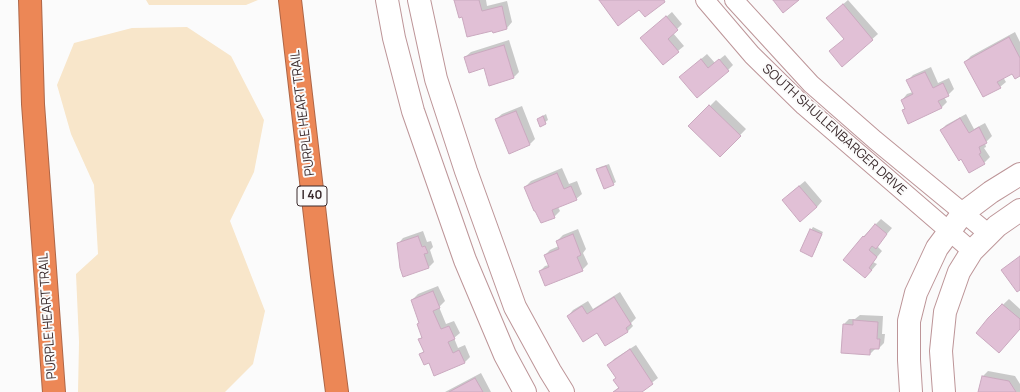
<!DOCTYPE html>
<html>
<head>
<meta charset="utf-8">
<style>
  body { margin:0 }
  canvas { display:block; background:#fbfbfb }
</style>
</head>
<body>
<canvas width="1020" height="392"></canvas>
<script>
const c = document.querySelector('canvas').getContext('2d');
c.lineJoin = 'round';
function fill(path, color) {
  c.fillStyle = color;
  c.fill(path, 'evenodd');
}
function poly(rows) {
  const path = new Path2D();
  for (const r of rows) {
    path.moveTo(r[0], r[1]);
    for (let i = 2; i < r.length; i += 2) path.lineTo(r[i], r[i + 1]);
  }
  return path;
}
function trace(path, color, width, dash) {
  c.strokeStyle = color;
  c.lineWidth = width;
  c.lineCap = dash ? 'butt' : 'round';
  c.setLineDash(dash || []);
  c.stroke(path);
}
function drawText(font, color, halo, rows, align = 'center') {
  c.font = font + ' Manrope,sans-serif';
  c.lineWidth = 4;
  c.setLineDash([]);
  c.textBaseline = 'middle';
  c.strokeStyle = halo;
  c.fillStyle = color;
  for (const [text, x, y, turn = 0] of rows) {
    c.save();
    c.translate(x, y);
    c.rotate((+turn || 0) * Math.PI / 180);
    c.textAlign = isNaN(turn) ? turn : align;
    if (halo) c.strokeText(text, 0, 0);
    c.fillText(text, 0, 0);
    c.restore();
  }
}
fill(poly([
  [146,0,258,0,246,5,149,5],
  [187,27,231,56,264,120,254,172,230,221,265,311,253,364,225,392,78,392,79,342,76,274,98,254,94,185,71,134,57,85,74,43,132,28]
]), '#f8e6ca');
fill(poly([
  [455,0,486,0,487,6,507,1,512,22,507,28,493,31],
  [848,0,878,34,843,65,845,39,833,13],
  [672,12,682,24,673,33,684,46,678,51,647,33],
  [1015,32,1020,42,1020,75,1012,72,1003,77,1006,82,1000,87,965,62,971,56],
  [509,40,519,72,514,77,485,67,465,57,471,52],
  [707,54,715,63,725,55,733,65,728,70,686,72],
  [931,67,938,83,949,78,954,89,948,95,944,97,947,102,941,108,903,110,905,108,902,100,907,94,913,92,907,81,913,75],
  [716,100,746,129,720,156,690,126],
  [522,106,535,139,530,144,496,119,502,114],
  [546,114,548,120,541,125,538,119],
  [966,114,974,129,985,123,992,136,985,143,986,147,984,148,990,157,984,163,961,158,941,130,946,125],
  [609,164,616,182,613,184,598,169,600,167],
  [562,168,569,184,577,181,582,194,576,199,558,207,560,211,554,217,525,187,531,181],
  [805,181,822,201,817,207,788,195],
  [881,219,892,228,877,246,882,251,873,262,877,264,871,271,844,260,864,236],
  [813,227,823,232,814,253,811,256,811,230],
  [578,229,586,249,583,253,588,264,582,270,540,271,545,266,549,265,545,255,550,250,559,246,557,241,563,235],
  [423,231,427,242,431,241,433,247,430,250,434,262,429,267,398,244,403,238],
  [438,286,445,301,439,307,446,324,454,321,460,333,454,338,458,348,465,345,470,357,465,362,429,362,421,354,424,351,419,340,423,336,418,324,420,322,412,300,418,294],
  [620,292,636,318,631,323,633,326,628,331,606,345,597,332,568,316,573,310,588,301,593,309],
  [1009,299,1020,309,1020,328,989,318],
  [860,315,883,316,882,334,885,334,884,343,879,348,876,348,870,354,844,324,849,319,855,319],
  [636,345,658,378,641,391,642,392,613,392,619,387,617,378,609,365,614,359],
  [988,371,1015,376,1020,384,1020,392,979,392,983,376],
  [481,373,491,392,445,392]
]), '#0003');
const building = poly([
  [454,0,479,0,482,11,502,6,507,29,493,33,492,31,467,37,462,17,459,18,454,0],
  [599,0,664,0,665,2,645,17,639,10,618,26,599,0],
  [773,0,799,0,783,13,773,0],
  [843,4,873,40,842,67,829,51,844,39,826,18,843,4],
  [666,16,678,30,668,39,679,52,663,65,640,38,666,16],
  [1009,37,1020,58,1020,76,1015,79,1012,74,997,82,1001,88,983,97,964,62,1009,37],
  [504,45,514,78,489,86,484,68,469,73,464,57,504,45],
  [701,59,708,68,719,59,729,71,697,98,679,77,701,59],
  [925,72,933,88,943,83,949,96,938,101,942,108,908,124,902,110,905,109,901,100,913,94,906,80,925,72],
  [709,105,741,136,720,157,688,126,709,105],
  [516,111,530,145,509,154,495,119,516,111],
  [543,116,546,124,540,127,537,119,543,116],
  [960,118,969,133,979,127,987,143,979,147,981,153,979,154,985,164,969,173,961,159,959,161,940,130,960,118],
  [606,166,614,185,604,189,596,169,606,166],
  [557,173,564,189,571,186,577,200,552,210,555,218,541,223,535,211,534,211,524,187,557,173],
  [799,186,817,207,800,222,782,200,799,186],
  [875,224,887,234,876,249,872,246,869,250,877,257,869,268,872,270,865,278,843,260,863,236,864,237,875,224],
  [810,229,822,234,812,257,800,251,810,229],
  [573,234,581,255,577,257,583,271,545,286,539,271,549,267,544,255,559,249,556,241,573,234],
  [418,236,422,247,425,246,428,253,424,254,429,268,403,277,400,268,397,243,418,236],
  [1020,256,1020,290,1017,292,1001,270,1020,256],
  [433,291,440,308,433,311,441,329,449,326,455,339,448,342,453,353,459,350,465,363,434,376,429,363,424,365,419,354,424,352,418,339,422,338,417,324,419,323,411,300,433,291],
  [614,297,631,324,626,328,628,332,605,346,597,333,583,342,567,316,582,306,587,314,614,297],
  [1002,304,1020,319,1020,329,999,353,976,333,988,318,1002,304],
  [853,320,878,322,877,339,880,339,879,349,870,349,870,355,841,353,843,324,853,325,853,320],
  [630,349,653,384,642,392,613,392,619,388,613,380,616,378,607,365,630,349],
  [982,376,1009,381,1016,392,978,392,982,376],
  [475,378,483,392,449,392,475,378]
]);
fill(building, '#e1c0d6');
trace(building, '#caa9bf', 1);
const minor = poly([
  [705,0,752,55,804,106,972,251],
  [734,0,811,84,875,140,989,234]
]);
const tertiary = poly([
  [387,0,394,38,413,111,465,260,505,355,525,392],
  [419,0,436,79,466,171,515,307,550,371,563,392],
  [911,392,909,360,909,321,916,293,937,248,963,213,991,192,1020,174],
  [944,392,941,351,945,312,959,272,972,251,997,226,1020,210]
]);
const motorway = poly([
  [30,0,33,104,54,392],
  [290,0,322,276,337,392]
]);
trace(minor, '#bd9598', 20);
trace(tertiary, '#bd9598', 24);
trace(motorway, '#ae6647', 24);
trace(minor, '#fff', 18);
trace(tertiary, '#fff', 22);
trace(motorway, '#ec8756', 22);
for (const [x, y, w] of [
  [312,196,30]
]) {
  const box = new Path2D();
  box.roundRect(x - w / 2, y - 10, w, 20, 3);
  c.fillStyle = '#fbfbfb';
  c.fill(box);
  trace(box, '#3a2a2c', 1);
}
drawText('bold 12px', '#3a2a2c', null, [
  ["I 40",312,196]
]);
drawText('13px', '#3a2a2c', '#fbfbfb', [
  ["PURPLE HEART TRAIL",303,113,-97],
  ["SOUTH SHULLENBARGER DRIVE",834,130,42],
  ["PURPLE HEART TRAIL",48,316,-94]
]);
</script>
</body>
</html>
